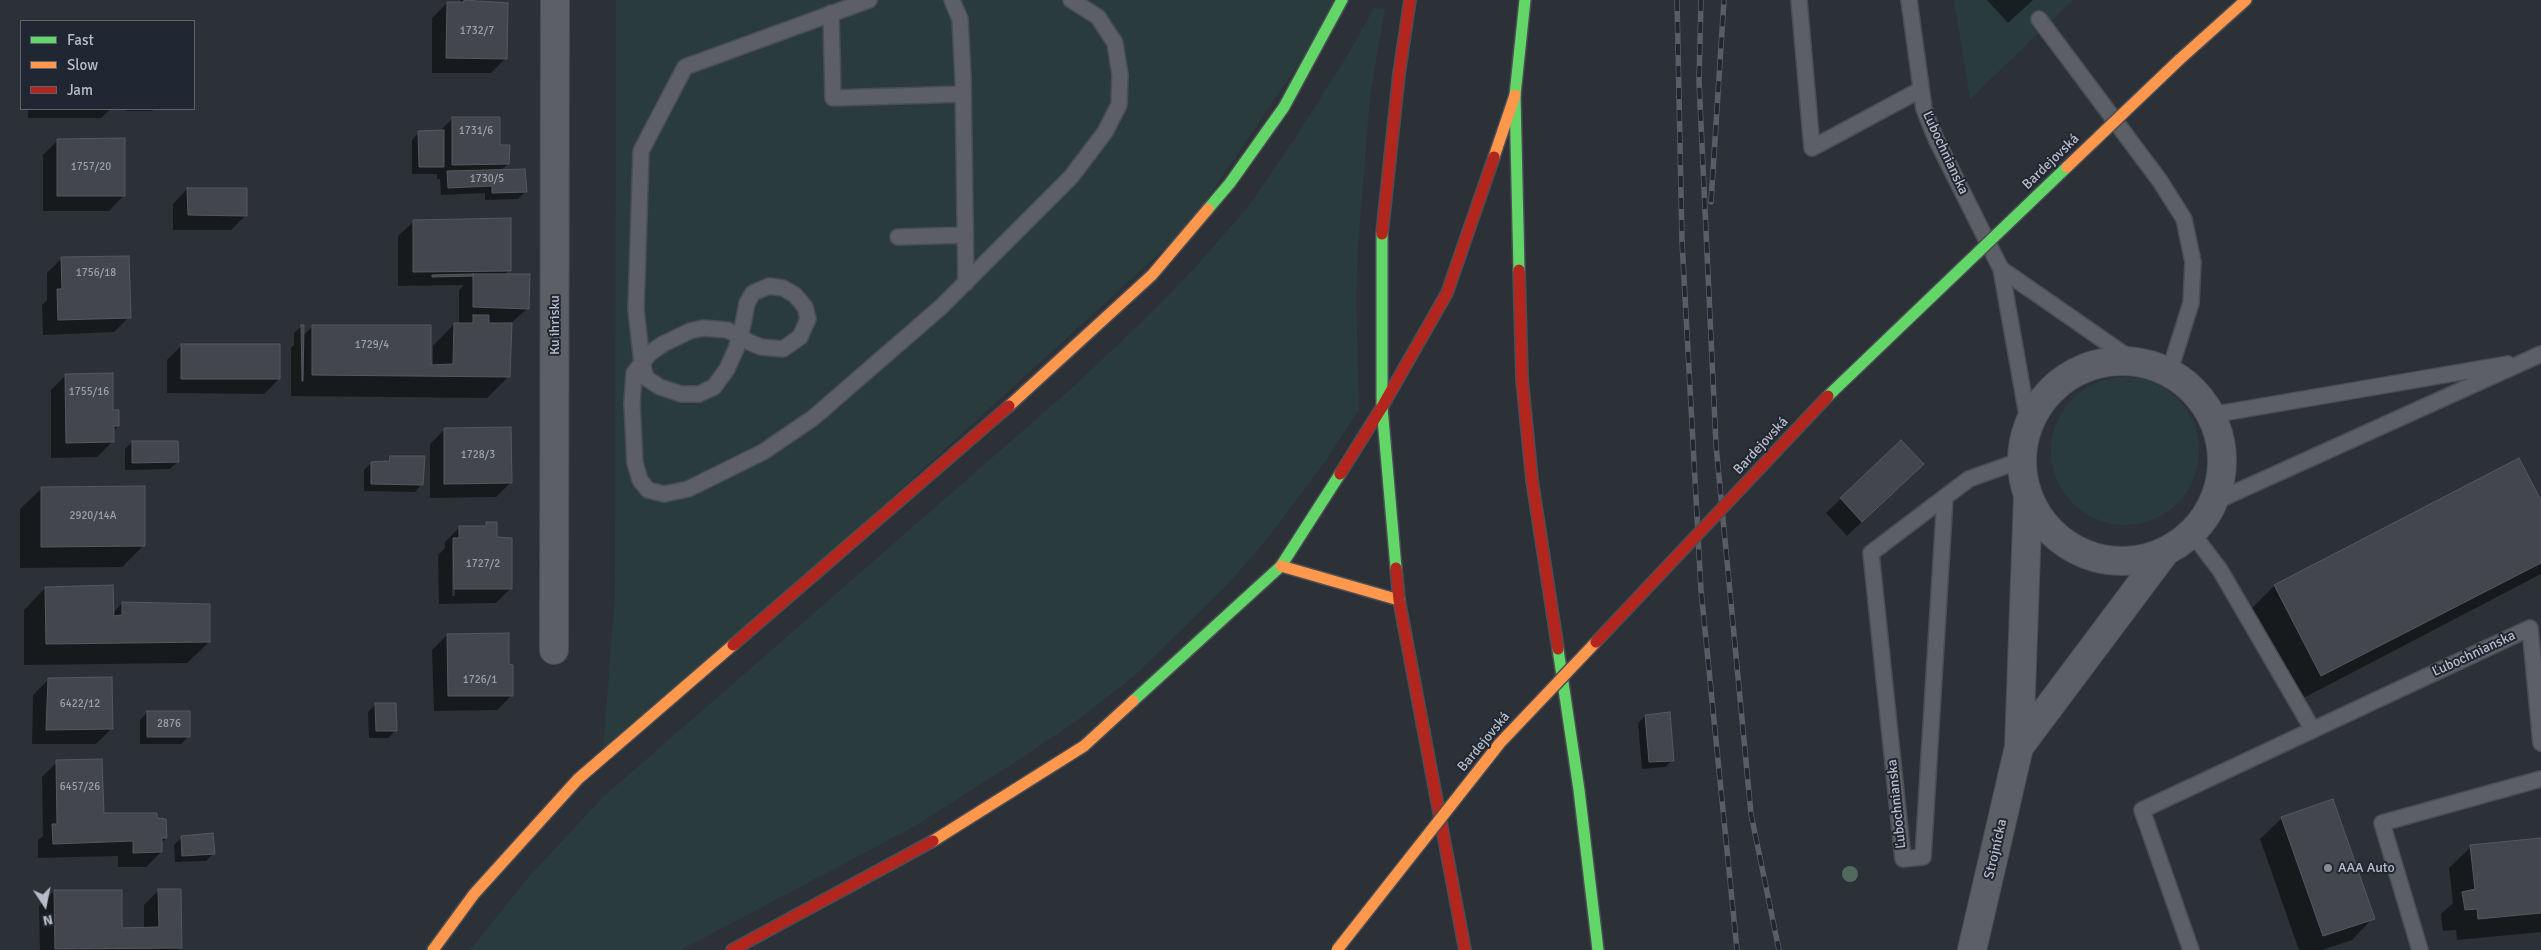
<!DOCTYPE html>
<html>
<head>
<meta charset="utf-8">
<style>
  body { margin:0 }
  #map { position:relative; width:2541px; height:950px; overflow:hidden; background:#2c3138; font-family:Signika,sans-serif }
  canvas { display:block }
  .legend { position:absolute; left:20px; top:20px; width:175px; height:90px; box-sizing:border-box; background:#202733; border:1px solid #5c636f; margin:0; padding:6px 9px; list-style:none; font-size:15px; color:#b7bdc8 }
  .legend li { display:flex; align-items:center; gap:10px; height:25px }
  .legend b { width:25px; border:1px solid #5c636f }
  .north { position:absolute; left:20px; top:880px; width:50px; height:50px; -webkit-text-stroke:4px #202733; paint-order:stroke; rotate:169deg; font-size:14px; font-weight:700; line-height:20px; text-align:center; color:#b7bdc8 }
  .north::after { content:''; display:block; margin:auto; width:18px; height:22px; background:#b7bdc8; clip-path:polygon(50% 0,100% 100%,50% 72%,0 100%) }
</style>
</head>
<body>
<div id="map">
<canvas width="2541" height="950"></canvas>
<ul class="legend">
<li><b style="height:6px;background:#63d668"></b>Fast</li>
<li><b style="height:6px;background:#ff974d"></b>Slow</li>
<li><b style="height:6px;background:#b3261e"></b>Jam</li>
</ul>
<div class="north">N</div>
</div>
<script>
const c = document.querySelector('canvas').getContext('2d');
c.lineJoin = 'round';
function fill(path, color) {
  c.fillStyle = color;
  c.fill(path, 'evenodd');
}
function poly(rows) {
  const path = new Path2D();
  for (const r of rows) {
    if (r.length === 3) {
      path.moveTo(r[0] + r[2], r[1]);
      path.arc(r[0], r[1], r[2], 0, 2 * Math.PI);
      continue;
    }
    path.moveTo(r[0], r[1]);
    for (let i = 2; i < r.length; i += 2) path.lineTo(r[i], r[i + 1]);
  }
  return path;
}
function trace(path, color, width, dash) {
  c.strokeStyle = color;
  c.lineWidth = width;
  c.lineCap = dash ? 'butt' : 'round';
  c.setLineDash(dash || []);
  c.stroke(path);
}
function drawText(font, color, halo, rows, align = 'center') {
  c.font = font + ' Signika,sans-serif';
  c.lineWidth = 4;
  c.setLineDash([]);
  c.textBaseline = 'middle';
  c.strokeStyle = halo;
  c.fillStyle = color;
  for (const [text, x, y, turn = 0] of rows) {
    c.save();
    c.translate(x, y);
    c.rotate((+turn || 0) * Math.PI / 180);
    c.textAlign = isNaN(turn) ? turn : align;
    if (halo) c.strokeText(text, 0, 0);
    c.fillText(text, 0, 0);
    c.restore();
  }
}
fill(poly([
  [616,0,1342,0,1187,228,602,762,615,598],
  [1954,0,2073,0,1970,99],
  [1374,8,1385,9,1370,96,1358,245,1356,297,1359,409,1329,456,1267,539,1228,584,1134,676,1079,719,1023,757,915,826,681,950,470,950,527,879,602,798,1072,388,1145,319,1192,271,1248,207,1292,143,1349,53],
  [2125,451,74]
]), '#2a3b3e');
fill(poly([
  [461,0,479,0,506,58,491,73,432,73,432,18,447,3,457,3],
  [1987,0,2033,0,2008,23],
  [28,109,111,109,101,118,28,118],
  [126,109,154,109,152,111,126,111],
  [452,119,499,146,508,164,500,171,526,191,518,199,485,200,485,193,441,195,440,179,437,179,437,174,412,174,412,140,419,132,439,132],
  [58,140,123,196,109,211,43,211,43,155],
  [187,189,246,215,231,230,173,230,173,204],
  [413,222,509,270,504,275,528,308,511,323,508,377,487,398,291,396,291,348,294,345,294,333,302,326,302,337,313,326,433,366,433,346,454,324,459,324,459,290,464,285,398,286,398,236],
  [62,258,129,317,114,332,43,335,42,305,47,300,47,273],
  [182,345,279,379,264,394,167,393,167,360],
  [66,375,112,412,118,426,113,431,112,442,97,457,51,458,51,390],
  [445,429,511,482,496,497,430,498,430,444],
  [132,442,177,462,170,469,125,470,125,449],
  [1901,442,1907,479,1847,536,1826,513],
  [390,457,422,484,415,492,364,491,364,470,371,463,385,463],
  [2519,459,2541,502,2541,574,2294,703,2247,613,2274,586],
  [42,488,144,545,122,567,20,568,20,509],
  [486,524,496,539,511,588,496,603,439,604,438,555,445,548,445,542,460,527,483,527],
  [454,542,455,596,452,596,452,544],
  [45,588,113,613,122,603,209,642,187,663,24,665,24,610],
  [447,635,508,665,512,695,497,710,434,711,432,650],
  [48,680,111,729,96,744,32,744,33,695],
  [376,704,395,731,388,738,369,738,368,712],
  [148,712,189,736,181,744,140,744,140,720],
  [1645,716,1673,760,1665,767,1642,769,1638,723],
  [57,762,102,814,156,820,166,838,161,844,161,852,146,867,118,867,118,856,38,858,38,840,43,836,42,777],
  [2282,818,2373,918,2352,940,2322,950,2299,950,2260,839],
  [181,838,214,853,206,861,175,862,174,845],
  [2541,840,2541,932,2457,940,2456,930,2443,931,2441,914,2453,903,2449,868,2471,847],
  [159,890,181,947,178,950,40,950,39,906,54,891,121,929,144,929,144,905]
]), '#0007');
const building = poly([
  [464,0,508,3,507,59,446,58,447,2,464,2,464,0],
  [452,117,500,117,500,145,510,145,509,164,452,165,452,117],
  [444,130,444,167,419,167,418,131,444,130],
  [125,138,125,196,57,196,57,139,125,138],
  [525,169,527,192,492,193,492,186,448,188,447,171,525,169],
  [187,188,247,188,247,216,188,215,187,188],
  [511,218,511,271,413,272,413,220,511,218],
  [129,256,131,318,58,320,57,289,62,289,61,257,129,256],
  [473,274,530,274,529,309,473,307,473,274],
  [473,274,473,276,432,277,432,275,473,274],
  [473,315,489,315,489,323,512,323,510,377,312,375,312,325,431,325,431,365,453,364,454,323,473,323,473,315],
  [301,325,304,325,303,381,302,381,301,325],
  [181,344,280,344,280,379,181,379,181,344],
  [113,373,113,410,119,410,119,426,114,426,114,442,66,443,65,374,113,373],
  [511,427,512,483,444,484,444,428,511,427],
  [1901,440,1924,464,1862,522,1840,498,1901,440],
  [132,441,178,441,179,462,132,463,132,441],
  [390,456,425,456,423,485,371,484,371,462,389,461,390,456],
  [2519,458,2541,500,2541,563,2321,676,2274,585,2519,458],
  [145,486,145,546,41,547,41,487,145,486],
  [486,522,497,522,497,537,512,538,512,589,454,589,453,538,459,538,459,526,486,526,486,522],
  [113,585,114,616,122,615,122,602,210,604,210,642,46,644,45,587,113,585],
  [509,633,509,664,513,665,513,696,448,696,447,634,509,633],
  [112,677,113,729,46,730,48,678,112,677],
  [375,703,396,703,397,731,376,731,375,703],
  [147,711,190,711,190,737,147,737,147,711],
  [1670,712,1674,761,1649,762,1645,715,1670,712],
  [102,759,104,813,157,813,157,818,166,819,167,838,162,838,162,852,133,853,133,841,53,844,52,824,57,824,56,760,102,759],
  [2333,799,2375,919,2323,936,2281,817,2333,799],
  [213,833,215,854,182,856,181,836,213,833],
  [2541,838,2541,913,2478,919,2477,909,2465,910,2462,892,2475,889,2470,845,2541,838],
  [158,889,181,889,182,948,55,949,54,890,122,890,122,928,159,927,158,889]
]);
fill(building, '#43474d');
trace(building, '#54585f', 1);
const lane = poly([
  [869,0,685,67,641,151,636,310,642,363,646,378,660,387,681,394,699,394,714,387,727,369,736,349,740,336,743,324,747,303,753,293,769,286,783,288,795,295,805,307,808,319,800,337,783,349,761,347,749,342,740,336,727,330,703,328,690,331,663,344,650,353,634,373,632,404,635,463,640,480,648,490,664,494,688,489,763,452,813,418,941,307,1071,177,1105,132,1119,105,1120,75,1115,43,1098,17,1071,0],
  [952,0,960,19,963,77,966,283],
  [1799,0,1812,148,1920,90],
  [1909,0,1924,109,1936,139,2001,269,2029,426],
  [831,13,833,98,963,94],
  [2039,19,2160,181,2184,219,2193,262,2191,303,2169,373],
  [898,237,965,235],
  [2001,269,2135,362],
  [2211,415,2508,364],
  [1945,497,1923,857,1903,859,1871,553,1945,497,1969,479,2022,460],
  [2214,502,2541,354],
  [2192,533,2220,570,2313,730],
  [2191,950,2142,810,2530,628,2541,743],
  [2420,950,2382,823,2541,779]
]);
const street = poly([
  [2122,461,100],
  [554,650,555,0],
  [2019,747,2165,552],
  [1972,950,2019,747,2028,497]
]);
const fast = poly([
  [1208,209,1230,183,1284,107,1342,0],
  [1382,234,1382,407,1396,568],
  [1519,270,1515,95,1525,0],
  [1558,649,1579,790,1598,950],
  [1133,701,1281,566,1340,474]
]);
const slow = poly([
  [2179,60,2246,0],
  [1494,157,1515,95],
  [1009,406,1152,275,1208,209],
  [1281,566,1399,600],
  [933,841,1084,746,1133,701],
  [433,950,474,894,578,779,733,645]
]);
const jam = poly([
  [1382,234,1399,74,1410,0],
  [1519,270,1522,379,1532,480,1558,649],
  [1340,474,1382,407,1447,293,1494,157],
  [1396,568,1399,600,1465,950],
  [733,645,1009,406],
  [732,950,933,841]
]);
trace(lane, '#4a4d53', 18);
trace(street, '#4a4d53', 30);
trace(fast, '#4a4d55', 14);
trace(slow, '#4a4d55', 14);
trace(jam, '#4a4d55', 14);
trace(lane, '#5c5f66', 15);
trace(street, '#5c5f66', 28);
trace(fast, '#63d668', 11);
trace(slow, '#ff974d', 11);
trace(jam, '#b3261e', 11);
const rail = poly([
  [1677,0,1682,241,1701,590,1737,950],
  [1701,0,1699,81,1716,445,1751,814,1779,950],
  [1711,202,1724,0]
]);
trace(rail, '#5a5e64', 5.5);
trace(rail, '#202733', 4, [11]);
const fastBridge = poly([
  [1828,396,2067,167]
]);
const slowBridge = poly([
  [2067,167,2179,60],
  [1337,950,1500,743,1596,642]
]);
const jamBridge = poly([
  [1596,642,1828,396]
]);
trace(fastBridge, '#4a4d55', 14, []);
trace(slowBridge, '#4a4d55', 14, []);
trace(jamBridge, '#4a4d55', 14, []);
trace(fastBridge, '#63d668', 11);
trace(slowBridge, '#ff974d', 11);
trace(jamBridge, '#b3261e', 11);
c.fillStyle = '#51695d';
for (const [x, y] of [
  [1850,874]
]) {
  c.beginPath();
  c.arc(x, y, 8, 0, 2 * Math.PI);
  c.fill();
}
for (const [x, y, r, color] of [
  [2328,868,5,"#868c96"]
]) {
  const dot = new Path2D();
  dot.arc(x, y, r, 0, 2 * Math.PI);
  c.fillStyle = color;
  c.fill(dot);
  trace(dot, '#202733', 2);
}
drawText('11px', '#9aa0a9', null, [
  ["1732/7",477,31],
  ["1731/6",476,131],
  ["1757/20",91,167],
  ["1730/5",487,179],
  ["1756/18",96,273],
  ["1729/4",372,345],
  ["1755/16",89,392],
  ["1728/3",478,455],
  ["2920/14A",93,516],
  ["1727/2",483,564],
  ["1726/1",480,680],
  ["6422/12",80,704],
  ["2876",169,724],
  ["6457/26",80,787]
]);
drawText('14px', '#b7bdc8', '#202733', [
  ["Ľubochnianska",1945,153,65],
  ["Bardejovská",2051,162,-44],
  ["Ku ihrisku",555,325,-90],
  ["Bardejovská",1761,446,-47],
  ["Ľubochnianska",2474,654,-25],
  ["Bardejovská",1484,742,-50],
  ["Ľubochnianska",1897,804,-96],
  ["Strojnícka",1996,849,-77]
]);
drawText('14px', '#b7bdc8', '#202733', [
  ["AAA Auto",2338,868]
], 'left');
</script>
</body>
</html>
